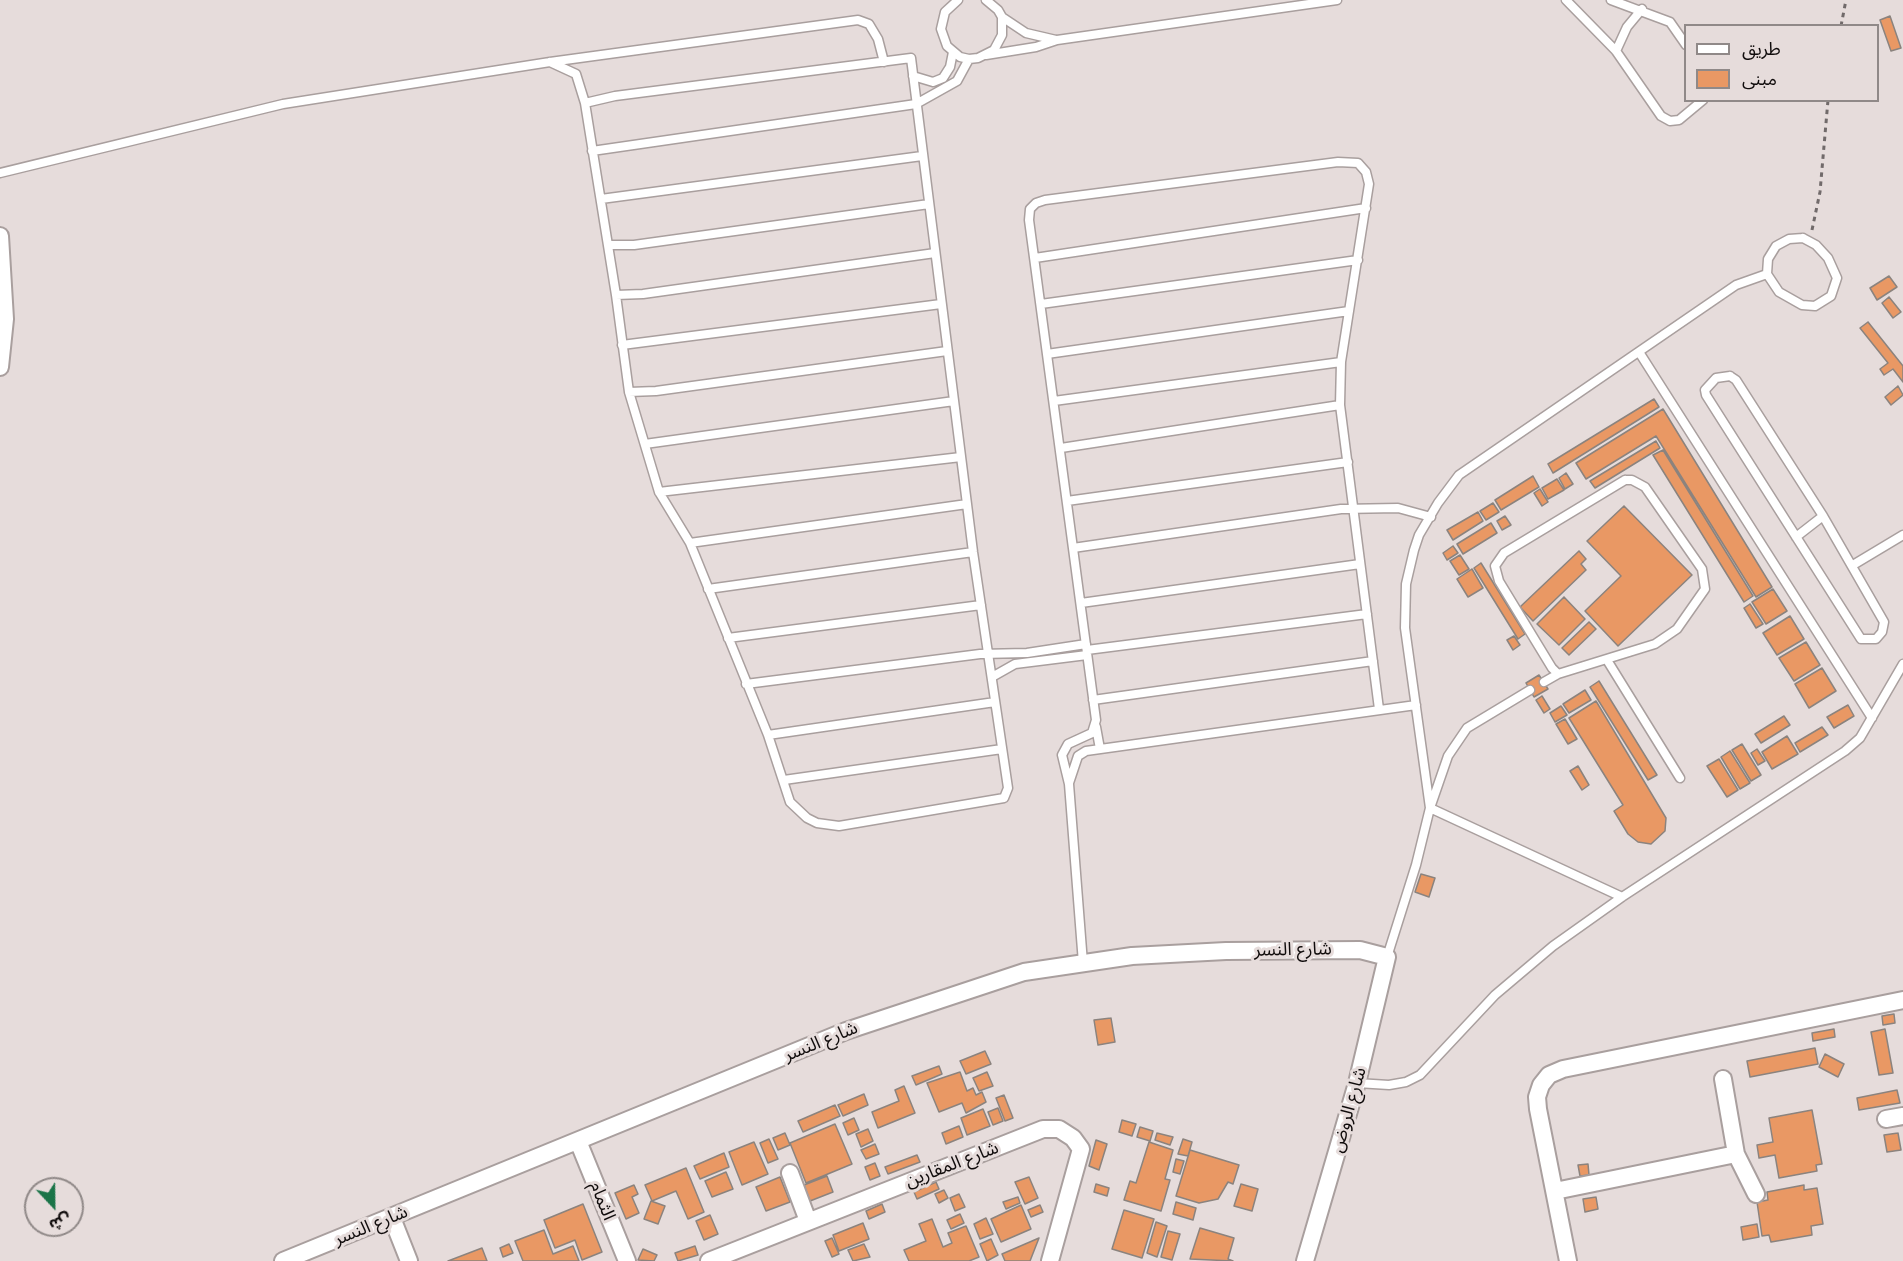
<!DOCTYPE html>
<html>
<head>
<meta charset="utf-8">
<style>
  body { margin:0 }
  #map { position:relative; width:1903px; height:1261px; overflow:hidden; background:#e6dcdb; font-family:Arial,"Noto Sans Arabic",sans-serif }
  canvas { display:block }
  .legend { position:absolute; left:1684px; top:24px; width:195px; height:78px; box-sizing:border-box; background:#e6dcdb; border:2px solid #908988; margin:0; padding:8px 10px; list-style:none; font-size:18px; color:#100c0c }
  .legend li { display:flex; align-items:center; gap:12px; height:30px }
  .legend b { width:30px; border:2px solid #908988 }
  .north { position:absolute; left:24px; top:1177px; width:60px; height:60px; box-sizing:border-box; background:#e6dcdb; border:2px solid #908988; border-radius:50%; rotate:158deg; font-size:16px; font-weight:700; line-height:24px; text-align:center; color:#100c0c }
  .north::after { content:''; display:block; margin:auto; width:21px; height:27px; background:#1a7448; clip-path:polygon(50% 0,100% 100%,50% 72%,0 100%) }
</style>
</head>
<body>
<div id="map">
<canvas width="1903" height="1261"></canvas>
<ul class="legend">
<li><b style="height:8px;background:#fff"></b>طريق</li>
<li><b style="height:16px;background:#e99864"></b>مبنى</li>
</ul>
<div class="north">ش</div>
</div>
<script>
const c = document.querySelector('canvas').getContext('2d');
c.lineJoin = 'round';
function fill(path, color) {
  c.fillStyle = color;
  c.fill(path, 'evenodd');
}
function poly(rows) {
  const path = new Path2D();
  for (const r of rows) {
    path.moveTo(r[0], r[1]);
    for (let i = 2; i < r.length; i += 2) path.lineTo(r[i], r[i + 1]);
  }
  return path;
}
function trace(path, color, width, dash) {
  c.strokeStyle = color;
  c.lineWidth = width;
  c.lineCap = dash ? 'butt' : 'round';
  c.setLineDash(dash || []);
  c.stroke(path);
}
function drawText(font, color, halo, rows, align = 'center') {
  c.font = font + ' Arial,"Noto Sans Arabic",sans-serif';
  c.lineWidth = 6;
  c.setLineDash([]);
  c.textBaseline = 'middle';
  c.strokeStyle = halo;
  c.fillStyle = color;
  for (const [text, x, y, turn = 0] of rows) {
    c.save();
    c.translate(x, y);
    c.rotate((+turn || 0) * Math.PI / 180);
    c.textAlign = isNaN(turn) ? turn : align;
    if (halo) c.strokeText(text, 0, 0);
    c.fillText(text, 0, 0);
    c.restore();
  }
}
const building = poly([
  [1890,16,1901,48,1891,51,1880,20,1890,16],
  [1889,276,1897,287,1877,300,1870,288,1889,276],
  [1889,297,1901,312,1893,318,1882,303,1889,297],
  [1868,322,1903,366,1903,382,1893,369,1884,375,1880,369,1888,363,1860,328,1868,322],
  [1898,386,1903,395,1891,405,1885,397,1898,386],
  [1654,399,1659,407,1553,473,1548,464,1654,399],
  [1663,409,1772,587,1756,597,1656,436,1586,479,1576,463,1663,409],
  [1656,441,1660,448,1595,488,1590,481,1656,441],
  [1663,450,1753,596,1744,602,1653,455,1663,450],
  [1566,473,1573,484,1565,489,1559,478,1566,473],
  [1533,476,1539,487,1501,510,1495,500,1533,476],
  [1557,479,1564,490,1548,499,1542,488,1557,479],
  [1540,489,1548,502,1542,506,1534,493,1540,489],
  [1493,503,1499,512,1486,520,1480,511,1493,503],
  [1624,506,1692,575,1618,646,1585,611,1621,576,1587,541,1624,506],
  [1478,512,1483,521,1453,540,1447,530,1478,512],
  [1505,516,1511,525,1502,530,1497,521,1505,516],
  [1491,523,1497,533,1463,554,1457,544,1491,523],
  [1453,546,1458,553,1447,560,1443,553,1453,546],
  [1579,551,1586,559,1581,564,1586,570,1533,621,1520,607,1579,551],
  [1460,555,1469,569,1459,575,1450,561,1460,555],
  [1481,563,1525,634,1518,639,1474,568,1481,563],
  [1472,569,1483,588,1468,597,1457,579,1472,569],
  [1773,589,1787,611,1766,624,1752,602,1773,589],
  [1564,597,1585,619,1559,645,1537,624,1564,597],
  [1750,604,1763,624,1756,628,1744,608,1750,604],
  [1790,616,1804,639,1777,655,1763,633,1790,616],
  [1589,622,1596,629,1569,655,1562,648,1589,622],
  [1514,636,1520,645,1513,650,1507,640,1514,636],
  [1806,642,1820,665,1794,681,1779,658,1806,642],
  [1822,668,1836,691,1809,708,1795,684,1822,668],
  [1539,675,1548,689,1534,697,1526,683,1539,675],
  [1599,681,1657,775,1648,780,1590,687,1599,681],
  [1585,690,1591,700,1569,713,1563,704,1585,690],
  [1542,696,1550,709,1544,713,1536,700,1542,696],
  [1596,701,1666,818,1665,831,1651,844,1638,842,1628,834,1614,811,1623,805,1569,718,1596,701],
  [1848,705,1854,716,1834,728,1827,717,1848,705],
  [1561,706,1567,715,1555,722,1550,713,1561,706],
  [1784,716,1790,725,1761,743,1755,734,1784,716],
  [1565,719,1577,739,1568,744,1556,724,1565,719],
  [1822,727,1828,735,1800,752,1795,743,1822,727],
  [1787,736,1798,754,1772,769,1762,752,1787,736],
  [1742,744,1761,775,1751,781,1732,750,1742,744],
  [1757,749,1765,761,1758,765,1751,753,1757,749],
  [1730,751,1750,783,1740,789,1721,757,1730,751],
  [1719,759,1738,790,1727,797,1707,766,1719,759],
  [1578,766,1589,785,1582,790,1570,771,1578,766],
  [1421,874,1435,878,1429,897,1415,892,1421,874],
  [1894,1014,1895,1023,1883,1025,1882,1016,1894,1014],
  [1111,1018,1115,1042,1098,1045,1094,1020,1111,1018],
  [1834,1029,1835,1037,1813,1041,1812,1033,1834,1029],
  [1885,1029,1893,1073,1879,1075,1871,1032,1885,1029],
  [1815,1048,1818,1064,1750,1077,1747,1061,1815,1048],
  [985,1051,991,1064,966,1074,960,1061,985,1051],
  [1825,1054,1844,1064,1838,1077,1819,1067,1825,1054],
  [939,1066,942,1074,916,1085,912,1076,939,1066],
  [960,1072,967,1091,973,1088,976,1095,982,1092,986,1102,966,1113,962,1103,939,1112,927,1083,960,1072],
  [987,1072,993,1086,979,1091,973,1078,987,1072],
  [904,1086,915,1113,878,1128,872,1112,899,1101,895,1090,904,1086],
  [1897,1090,1900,1103,1859,1110,1857,1098,1897,1090],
  [864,1094,868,1105,843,1116,838,1105,864,1094],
  [1004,1095,1013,1118,1005,1121,996,1098,1004,1095],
  [835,1105,840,1116,803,1132,798,1121,835,1105],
  [998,1108,1003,1121,993,1125,988,1112,998,1108],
  [983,1109,990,1126,967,1135,961,1118,983,1109],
  [1812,1110,1822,1164,1816,1165,1817,1171,1779,1178,1775,1155,1759,1158,1757,1145,1773,1142,1769,1118,1812,1110],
  [854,1118,859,1130,848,1135,843,1123,854,1118],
  [1122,1120,1136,1124,1132,1136,1119,1132,1122,1120],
  [835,1124,852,1164,806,1183,790,1143,835,1124],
  [959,1126,963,1137,946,1144,942,1133,959,1126],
  [1140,1127,1153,1131,1150,1141,1137,1137,1140,1127],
  [868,1129,873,1141,861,1147,856,1134,868,1129],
  [785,1133,790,1145,778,1150,773,1138,785,1133],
  [1157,1133,1173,1137,1170,1145,1155,1140,1157,1133],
  [1898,1133,1901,1150,1887,1152,1884,1135,1898,1133],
  [769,1139,778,1159,768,1163,760,1143,769,1139],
  [1183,1139,1192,1142,1188,1156,1178,1154,1183,1139],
  [1096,1140,1107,1144,1099,1170,1089,1166,1096,1140],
  [754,1142,768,1174,742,1185,729,1152,754,1142],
  [1149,1142,1173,1150,1165,1179,1170,1180,1161,1211,1124,1200,1130,1181,1136,1183,1149,1142],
  [875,1144,879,1154,866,1159,861,1150,875,1144],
  [1190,1150,1239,1165,1233,1184,1228,1182,1218,1199,1199,1203,1176,1196,1190,1150],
  [724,1153,729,1167,700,1179,694,1166,724,1153],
  [917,1155,920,1162,888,1174,885,1167,917,1155],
  [1176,1159,1184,1161,1180,1174,1173,1172,1176,1159],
  [875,1163,880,1176,870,1180,865,1167,875,1163],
  [1588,1164,1589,1175,1580,1176,1578,1165,1588,1164],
  [686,1168,704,1212,688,1219,676,1191,652,1201,645,1185,686,1168],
  [726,1172,733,1189,712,1197,705,1181,726,1172],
  [827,1176,833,1192,810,1201,804,1185,827,1176],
  [780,1177,790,1202,766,1211,756,1187,780,1177],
  [1029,1177,1038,1198,1025,1204,1015,1182,1029,1177],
  [936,1182,939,1189,917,1199,914,1192,936,1182],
  [1096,1184,1109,1188,1107,1196,1094,1192,1096,1184],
  [1241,1184,1258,1189,1252,1211,1234,1206,1241,1184],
  [634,1185,638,1194,632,1197,639,1213,626,1219,615,1193,634,1185],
  [1804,1185,1804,1190,1817,1188,1823,1224,1811,1226,1812,1235,1771,1242,1769,1235,1762,1236,1757,1202,1768,1200,1767,1192,1804,1185],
  [944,1190,948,1198,939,1203,935,1194,944,1190],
  [959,1194,965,1207,955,1211,950,1198,959,1194],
  [1018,1197,1020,1203,1006,1209,1003,1202,1018,1197],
  [1596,1197,1598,1209,1585,1212,1583,1199,1596,1197],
  [651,1201,665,1206,658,1224,644,1219,651,1201],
  [1176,1202,1196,1208,1193,1220,1173,1214,1176,1202],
  [583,1204,602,1252,582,1260,575,1240,555,1248,544,1220,583,1204],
  [882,1204,885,1212,869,1219,866,1211,882,1204],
  [1021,1205,1031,1229,1001,1242,991,1219,1021,1205],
  [1040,1205,1043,1212,1031,1217,1028,1210,1040,1205],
  [1124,1210,1154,1219,1142,1258,1112,1249,1124,1210],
  [960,1214,964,1223,951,1229,947,1220,960,1214],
  [710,1215,718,1234,704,1240,696,1221,710,1215],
  [986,1218,993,1234,980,1239,974,1224,986,1218],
  [932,1219,943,1247,952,1243,948,1233,966,1226,979,1257,969,1261,909,1261,904,1250,926,1241,919,1224,932,1219],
  [1156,1222,1167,1226,1157,1257,1147,1253,1156,1222],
  [863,1223,869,1239,839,1251,833,1235,863,1223],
  [1757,1224,1759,1237,1743,1240,1741,1227,1757,1224],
  [1200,1228,1234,1238,1228,1259,1233,1261,1190,1259,1200,1228],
  [544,1230,553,1254,573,1246,579,1261,523,1261,515,1241,544,1230],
  [1168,1231,1180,1234,1172,1260,1161,1257,1168,1231],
  [832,1238,839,1254,832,1257,825,1241,832,1238],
  [1039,1238,1030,1261,1005,1261,1002,1254,1039,1238],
  [991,1239,998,1255,987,1261,980,1244,991,1239],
  [509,1244,513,1253,503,1257,500,1248,509,1244],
  [864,1244,870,1257,853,1261,848,1250,864,1244],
  [695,1246,698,1255,678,1261,675,1253,695,1246],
  [482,1248,487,1261,448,1261,482,1248],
  [643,1249,657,1255,654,1261,638,1260,643,1249]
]);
fill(building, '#e99864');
trace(building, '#8b837e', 1.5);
const service = poly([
  [958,0,945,12,941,29,947,46,960,57,969,59,978,58,994,50,1002,35,1002,17,998,10,986,0],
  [1566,0,1616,51,1661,116,1670,121,1679,120,1703,100],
  [1611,0,1670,22,1686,45],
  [1002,17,1026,33,1056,40],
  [1616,51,1627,27,1642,9],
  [986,55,1036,47,1057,40,1337,0],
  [550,62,576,74,585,103,616,295,629,392,659,492,690,543,768,735,790,802,807,818,817,823,839,826,1004,798,1008,788,973,552,911,58,615,96,585,103],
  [913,76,933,82,943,78,950,67,953,52],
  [592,151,916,104,957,81,969,59],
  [0,173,283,104,550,62,858,20,869,24,878,39,884,62],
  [601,199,922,156],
  [1803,238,1816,245,1828,258,1837,278,1831,296,1815,306,1802,305,1779,292,1767,274,1768,259,1776,246,1789,239,1803,238],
  [609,245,634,245,929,204],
  [1035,258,1366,208],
  [616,295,643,294,935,253],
  [1041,304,1358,260],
  [622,345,941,304],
  [1639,352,1872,718],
  [1047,354,1349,311],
  [1730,376,1736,380,1823,516,1884,622,1882,632,1876,639,1861,639,1706,395,1705,390,1716,378,1730,376],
  [629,392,656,391,947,351],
  [1054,401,1341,362],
  [645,444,954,401],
  [1061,448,1340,405],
  [1625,480,1632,480,1645,487,1702,569,1705,589,1677,629,1655,644,1558,674,1552,668,1499,581,1495,566,1504,553,1625,480],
  [659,492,961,457],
  [1067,501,1348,462],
  [1796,537,1823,516],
  [690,543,967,504],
  [1073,548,1341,509,1398,508,1431,517],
  [1853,565,1903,535],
  [708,589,973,552],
  [1081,603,1360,564],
  [728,638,981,605],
  [1087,650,1367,614],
  [1607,660,1680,778],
  [992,677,1015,664,1087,655],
  [1544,682,1558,674],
  [746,684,980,654,1027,653,1086,644],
  [1093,700,1373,661],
  [1096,727,1100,749],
  [768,735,995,702],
  [784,780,1002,749],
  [1069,783,1078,756,1086,751,1416,705],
  [1622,897,1430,808,1405,628,1406,584,1414,550,1419,535,1438,503,1459,475,1736,285,1767,274],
  [1387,957,1416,865,1430,808,1448,756,1467,728,1530,690],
  [1083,963,1069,784,1062,755,1068,744,1092,733,1096,720,1029,220,1030,209,1036,203,1045,200,1338,162,1358,163,1366,172,1369,184,1341,362,1340,405,1379,709],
  [1357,1083,1389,1085,1406,1082,1420,1075,1495,995,1553,946,1622,897,1845,751,1860,738,1903,664]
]);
const minor = poly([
  [0,236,5,319,0,367],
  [1723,1079,1736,1154],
  [1886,1119,1903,1116],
  [578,1141,627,1261],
  [790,1173,808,1221],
  [1555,1191,1736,1154,1756,1194],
  [392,1218,409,1261],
  [283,1261,846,1031,1024,972,1132,956,1226,951,1360,950,1387,957,1357,1083,1305,1261],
  [709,1261,1043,1129,1059,1129,1073,1138,1081,1149,1050,1261],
  [1568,1261,1538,1109,1537,1097,1541,1085,1549,1075,1563,1069,1903,1000]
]);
trace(service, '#a99f9e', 11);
trace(minor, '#a99f9e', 20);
trace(poly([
  [1841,26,1846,0],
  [1812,230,1820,192,1828,100]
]), '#716a6a', 3, [4.5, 4.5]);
trace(service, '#fff', 8);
trace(minor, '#fff', 16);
drawText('18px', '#100c0c', '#e6dcdb', [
  ["شارع النسر",1293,950,-1],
  ["شارع النسر",821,1042,-22],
  ["شارع الروض",1349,1110,-74],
  ["شارع المقارين",952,1165,-21],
  ["الثمام",602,1201,68],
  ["شارع النسر",371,1226,-22]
]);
</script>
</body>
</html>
